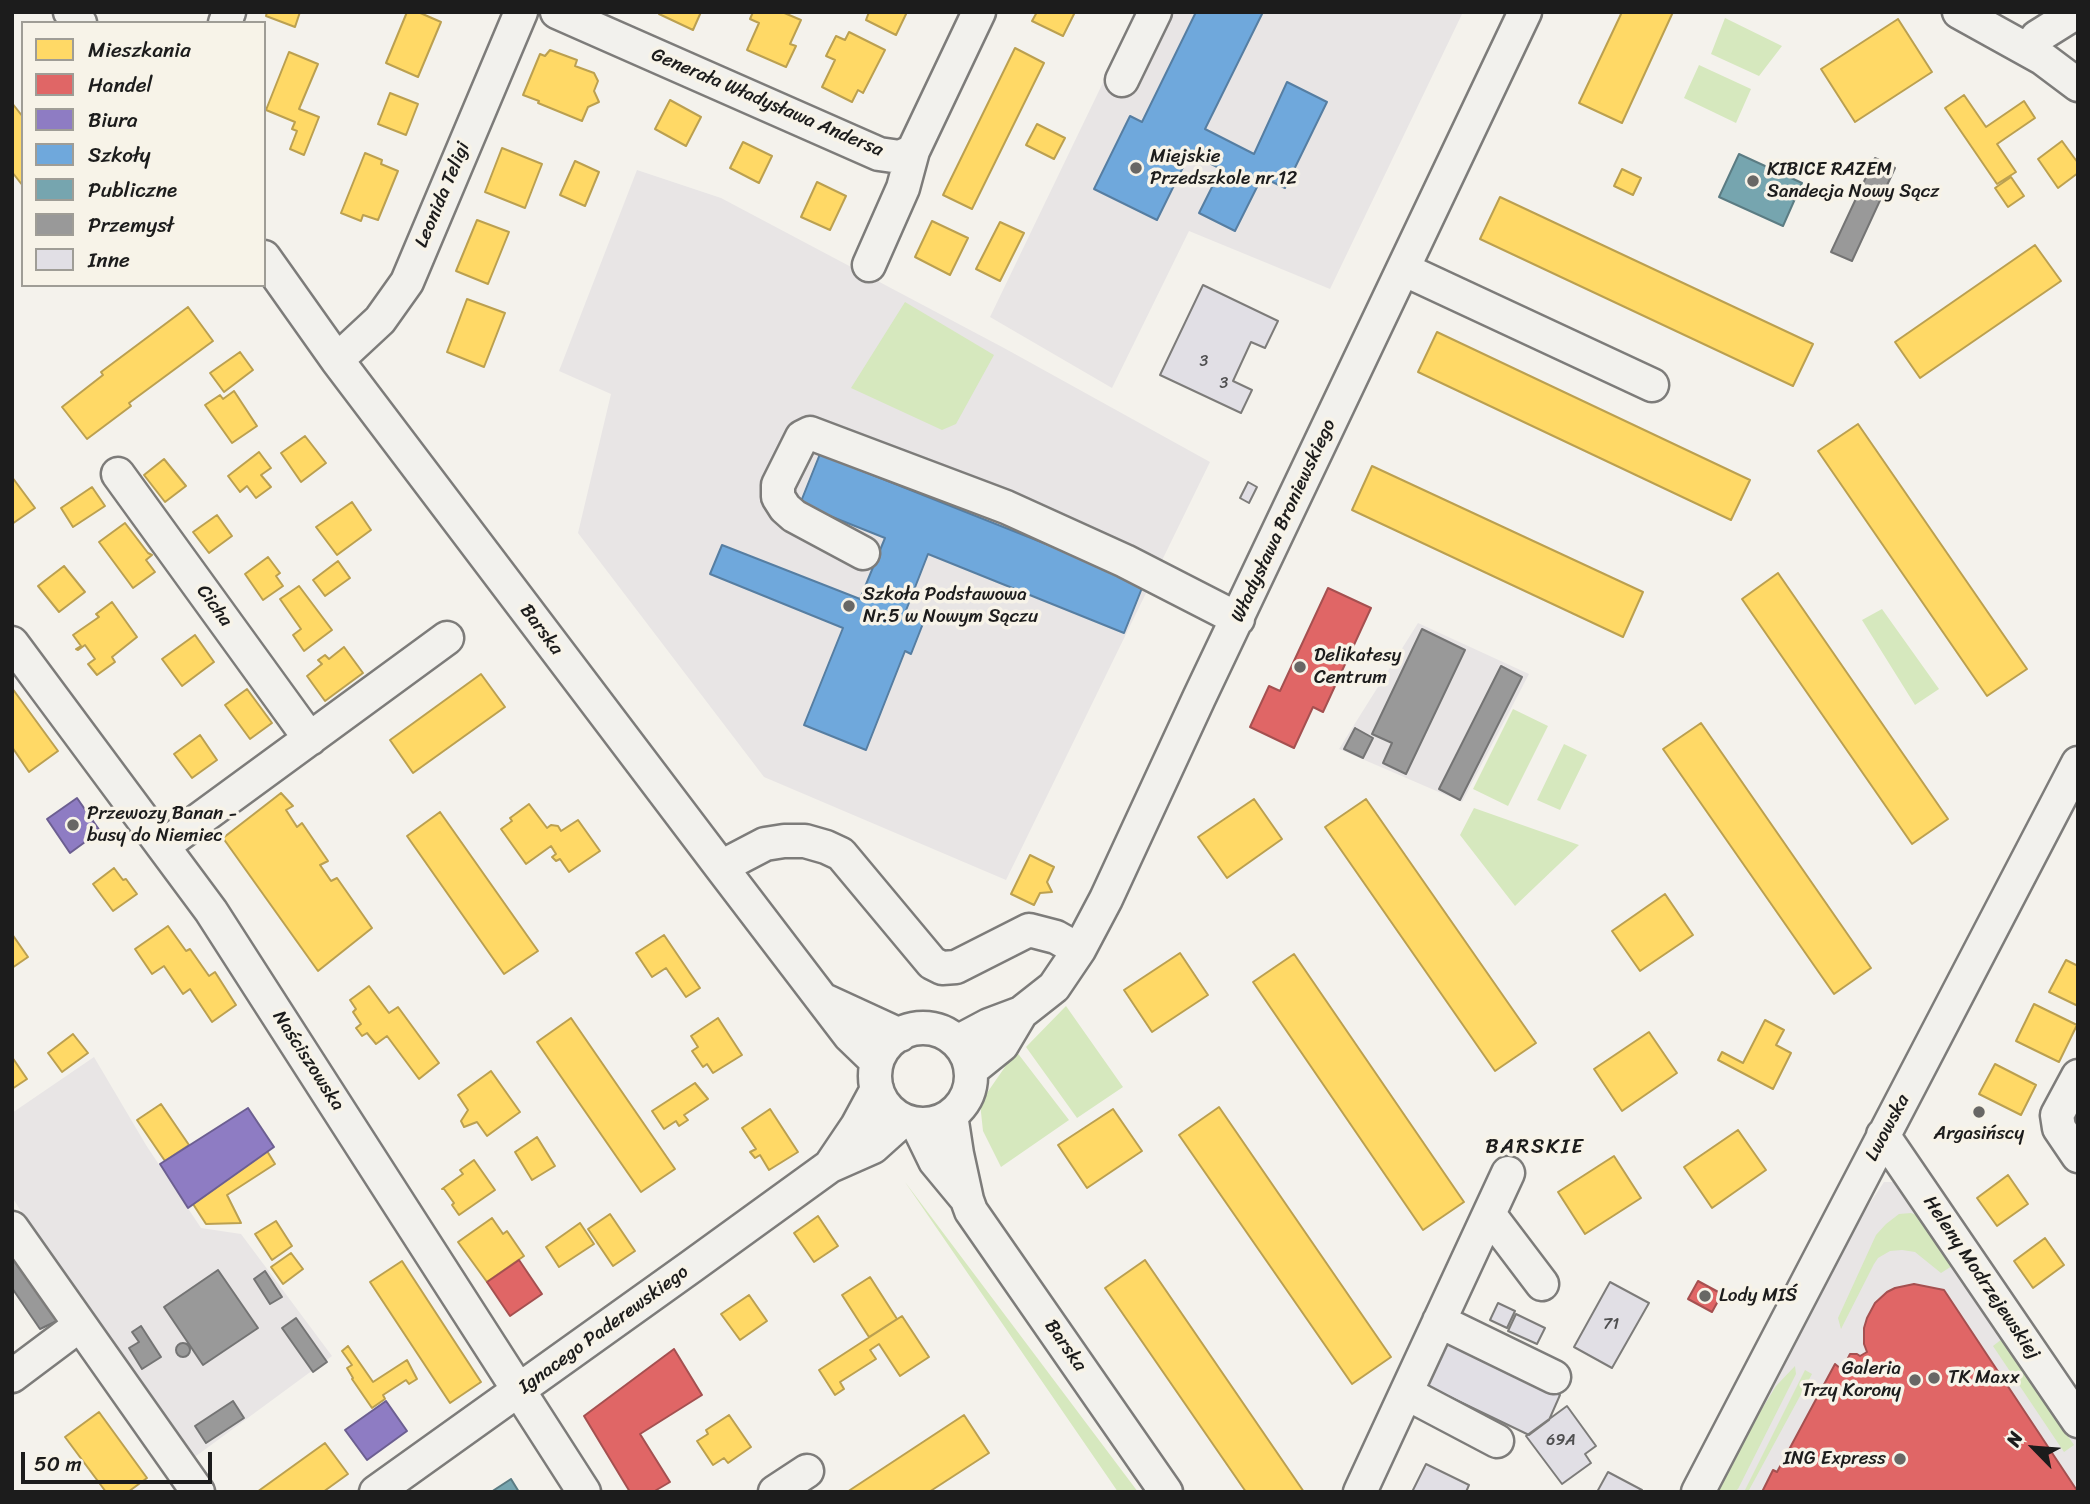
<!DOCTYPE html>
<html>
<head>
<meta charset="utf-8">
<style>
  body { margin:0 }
  #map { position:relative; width:2090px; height:1504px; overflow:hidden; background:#f4f2ec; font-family:Sriracha,sans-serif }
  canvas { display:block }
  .frame { position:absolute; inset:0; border:14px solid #1c1c1c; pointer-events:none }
  .legend { position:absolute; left:21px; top:21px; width:245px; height:266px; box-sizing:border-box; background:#f7f3e8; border:2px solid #9f9d96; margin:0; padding:9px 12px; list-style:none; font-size:21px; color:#1c1c1c }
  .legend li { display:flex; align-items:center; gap:14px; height:35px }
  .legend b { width:35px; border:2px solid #9f9d96 }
  .north { position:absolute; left:1999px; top:1413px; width:70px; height:70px; -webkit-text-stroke:5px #f7f3e8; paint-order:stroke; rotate:295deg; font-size:19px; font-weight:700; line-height:28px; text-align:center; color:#1c1c1c }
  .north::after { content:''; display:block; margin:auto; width:24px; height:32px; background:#1c1c1c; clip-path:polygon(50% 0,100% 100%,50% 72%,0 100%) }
  .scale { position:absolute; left:21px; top:1452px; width:191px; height:32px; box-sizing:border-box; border:4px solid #1c1c1c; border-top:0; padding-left:9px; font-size:21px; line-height:24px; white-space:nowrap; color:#1c1c1c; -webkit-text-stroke:5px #f7f3e8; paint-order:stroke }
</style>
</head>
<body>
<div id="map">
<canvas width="2090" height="1504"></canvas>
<div class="frame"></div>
<ul class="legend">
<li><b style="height:19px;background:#ffd966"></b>Mieszkania</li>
<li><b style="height:19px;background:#e06666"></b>Handel</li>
<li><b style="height:19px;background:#8e7cc3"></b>Biura</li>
<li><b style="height:19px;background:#6fa8dc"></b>Szkoły</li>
<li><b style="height:19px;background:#76a5af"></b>Publiczne</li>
<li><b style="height:19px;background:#999"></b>Przemysł</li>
<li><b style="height:19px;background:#e1dfe5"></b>Inne</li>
</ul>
<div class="north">N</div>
<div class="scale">50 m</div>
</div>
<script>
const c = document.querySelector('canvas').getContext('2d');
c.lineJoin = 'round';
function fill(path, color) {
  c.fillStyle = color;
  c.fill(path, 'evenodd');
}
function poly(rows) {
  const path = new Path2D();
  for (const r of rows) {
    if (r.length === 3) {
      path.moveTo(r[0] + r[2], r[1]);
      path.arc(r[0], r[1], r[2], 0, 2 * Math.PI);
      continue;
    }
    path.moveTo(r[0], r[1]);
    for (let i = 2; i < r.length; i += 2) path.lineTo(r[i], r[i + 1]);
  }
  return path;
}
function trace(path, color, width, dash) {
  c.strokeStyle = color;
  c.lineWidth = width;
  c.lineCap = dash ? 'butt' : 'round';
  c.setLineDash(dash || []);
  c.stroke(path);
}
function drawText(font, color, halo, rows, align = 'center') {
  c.font = font + ' Sriracha,sans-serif';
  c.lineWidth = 7;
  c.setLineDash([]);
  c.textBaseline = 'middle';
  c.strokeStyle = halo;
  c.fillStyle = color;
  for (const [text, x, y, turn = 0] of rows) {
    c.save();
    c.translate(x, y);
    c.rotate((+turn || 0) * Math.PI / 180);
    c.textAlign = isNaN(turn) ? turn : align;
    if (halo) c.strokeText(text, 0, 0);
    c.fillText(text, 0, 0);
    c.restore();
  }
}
fill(poly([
  [1137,12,1463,12,1330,289,1189,231,1112,388,990,317],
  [637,170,721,198,1004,348,1210,462,1006,880,764,777,578,533,611,394,559,371],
  [1418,623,1529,674,1462,802,1339,749],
  [94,1057,146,1145,201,1228,241,1234,332,1356,188,1462,56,1266,12,1197,12,1113],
  [1884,1182,1901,1182,1982,1297,2078,1438,2078,1492,1714,1492,1864,1212]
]), '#e8e5e5');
fill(poly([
  [1725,18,1782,46,1759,76,1711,54],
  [1699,65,1751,89,1736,123,1684,98],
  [905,302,994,355,956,424,942,430,851,388],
  [1882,609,1939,689,1915,705,1862,620],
  [1513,709,1548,726,1508,806,1473,789],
  [1564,744,1587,755,1560,810,1537,800],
  [1474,808,1579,845,1515,906,1460,835],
  [1066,1006,1123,1087,1077,1118,1026,1047],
  [1016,1051,1069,1120,1001,1167,983,1131,980,1103],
  [905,1182,1138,1492,1118,1492],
  [1911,1213,1919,1216,1952,1266,1941,1273,1915,1252,1902,1250,1890,1251,1878,1258,1874,1264,1841,1329,1838,1318,1876,1235,1886,1224,1899,1214],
  [2002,1339,2074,1445,2064,1452,1993,1346],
  [1795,1366,1796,1374,1738,1489,1734,1492,1716,1492,1743,1440,1776,1386],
  [1805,1370,1812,1374,1748,1492,1744,1492]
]), '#d6e8be');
const homes = poly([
  [267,12,300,12,295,27,266,16,267,12],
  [407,12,418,12,441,22,418,77,386,63,407,12],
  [660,12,701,12,693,30,659,14,660,12],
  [753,12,782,12,801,20,790,44,796,46,786,67,747,50,759,23,750,19,753,12],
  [869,12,907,12,896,35,866,20,869,12],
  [1037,12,1075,12,1063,36,1032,21,1037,12],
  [1622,12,1673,12,1622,123,1579,103,1622,12],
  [1898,19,1932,72,1855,122,1821,69,1898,19],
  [849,32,885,50,863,93,858,90,852,102,822,87,835,60,826,56,836,36,845,40,849,32],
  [1015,48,1044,63,972,209,943,195,1015,48],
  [550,50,577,60,575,66,594,73,598,81,594,91,599,102,588,107,582,121,538,103,539,101,523,95,540,54,545,56,550,50],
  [289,52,318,64,299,109,319,117,304,155,290,149,297,131,292,129,295,122,266,110,289,52],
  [390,93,418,104,406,135,378,124,390,93],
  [1964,95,1986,127,2024,101,2035,118,1997,144,2016,172,1997,184,1945,108,1964,95],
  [670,100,701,117,686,146,655,129,670,100],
  [12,103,23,117,23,186,12,172,12,103],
  [1037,124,1065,138,1054,159,1026,145,1037,124],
  [2062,141,2078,163,2078,173,2058,188,2038,159,2062,141],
  [743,142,772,156,759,183,730,168,743,142],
  [502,148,542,164,525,208,485,192,502,148],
  [365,153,382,160,381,164,398,171,378,220,363,215,361,221,341,213,365,153],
  [575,161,599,172,585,206,560,195,575,161],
  [1622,169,1641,178,1633,195,1614,186,1622,169],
  [2011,177,2024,196,2008,207,1995,188,2011,177],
  [817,182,846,196,830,230,801,217,817,182],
  [1500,197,1813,344,1793,386,1480,239,1500,197],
  [477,220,509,232,488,284,456,271,477,220],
  [932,221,968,238,950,275,915,257,932,221],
  [1000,222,1024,233,1000,281,976,269,1000,222],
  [2035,245,2061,281,1920,378,1895,342,2035,245],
  [467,299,505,313,484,367,447,352,467,299],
  [188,307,213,341,129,403,131,406,87,439,62,407,103,375,101,372,188,307],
  [1437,332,1750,480,1731,520,1418,372,1437,332],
  [240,352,253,370,224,392,210,373,240,352],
  [234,391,257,426,232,443,205,405,220,395,223,399,234,391],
  [1858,424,2027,669,1987,696,1818,451,1858,424],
  [305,436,326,463,301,482,281,453,305,436],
  [259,452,271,468,261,475,271,487,256,498,247,486,240,492,228,476,259,452],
  [164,459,186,486,165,502,144,475,164,459],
  [1372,466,1643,592,1623,637,1352,510,1372,466],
  [12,477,35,508,12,524,12,477],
  [92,487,105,506,73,527,61,508,92,487],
  [352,502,371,530,337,555,316,527,352,502],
  [217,515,232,536,209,553,193,532,217,515],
  [125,523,148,553,152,555,146,560,155,572,133,588,99,542,125,523],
  [268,557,280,573,276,576,283,586,263,600,245,574,268,557],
  [338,561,350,578,325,596,313,580,338,561],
  [64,566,85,592,59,612,38,586,64,566],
  [1778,573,1948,819,1912,844,1742,599,1778,573],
  [299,586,332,630,304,651,293,635,301,629,280,599,299,586],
  [112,602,137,637,112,657,115,662,97,675,88,664,95,659,85,645,78,650,76,649,81,646,73,635,99,617,96,614,112,602],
  [195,635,214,662,182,686,162,659,195,635],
  [344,647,363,673,325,701,307,676,322,664,318,660,325,655,329,659,344,647],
  [481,674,505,707,413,773,390,740,481,674],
  [12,688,58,751,29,772,12,747,12,688],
  [247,689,272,723,250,739,225,705,247,689],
  [1701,723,1871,968,1834,994,1663,749,1701,723],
  [200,735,217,760,192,778,174,754,200,735],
  [281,793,293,806,286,810,297,827,302,823,328,861,320,865,331,881,337,878,372,928,318,971,223,838,281,793],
  [1254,799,1282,839,1227,878,1198,837,1254,799],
  [1366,799,1536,1043,1495,1071,1325,827,1366,799],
  [529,804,547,828,551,825,558,826,561,831,578,820,600,851,569,872,560,859,556,861,552,857,556,854,551,846,526,864,501,829,512,821,510,818,529,804],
  [440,812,538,951,504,974,407,836,440,812],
  [1030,855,1054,867,1047,882,1052,892,1040,893,1034,905,1011,894,1030,855],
  [114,868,123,880,126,879,137,894,113,911,93,884,114,868],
  [1665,894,1693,935,1640,971,1612,931,1665,894],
  [168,926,186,951,190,949,209,976,215,972,236,1005,212,1022,190,989,183,994,164,966,152,974,135,949,168,926],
  [12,934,28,957,12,968,12,934],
  [664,935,700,988,686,997,666,968,652,977,636,953,664,935],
  [1180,953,1208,995,1152,1032,1124,990,1180,953],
  [1294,954,1464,1202,1423,1230,1253,982,1294,954],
  [2066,960,2078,966,2078,1006,2049,992,2066,960],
  [369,986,389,1013,398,1007,439,1063,419,1079,387,1036,376,1044,367,1033,362,1036,356,1028,361,1024,353,1012,356,1009,350,1000,369,986],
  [2034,1004,2077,1025,2059,1062,2016,1041,2034,1004],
  [571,1018,675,1169,641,1192,537,1042,571,1018],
  [718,1018,742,1055,713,1073,707,1064,703,1067,692,1051,698,1047,691,1036,718,1018],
  [1765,1020,1784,1030,1776,1045,1791,1053,1773,1089,1718,1060,1722,1052,1743,1063,1765,1020],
  [1649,1032,1677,1073,1622,1111,1594,1069,1649,1032],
  [73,1034,88,1053,62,1072,48,1053,73,1034],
  [12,1057,27,1079,12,1089,12,1057],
  [1995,1064,2036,1085,2021,1115,1979,1094,1995,1064],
  [491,1071,520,1112,487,1136,477,1122,464,1127,461,1121,468,1110,458,1095,491,1071],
  [695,1083,708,1099,684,1115,688,1120,679,1126,676,1121,664,1129,652,1111,695,1083],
  [161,1104,189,1145,165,1161,137,1120,161,1104],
  [1219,1107,1391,1357,1352,1384,1179,1135,1219,1107],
  [770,1109,798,1152,769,1170,760,1155,755,1158,750,1152,756,1149,742,1128,770,1109],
  [1113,1109,1142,1151,1087,1188,1058,1145,1113,1109],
  [1738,1130,1766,1170,1712,1208,1684,1167,1738,1130],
  [537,1137,555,1166,532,1180,515,1152,537,1137],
  [267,1151,275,1164,227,1195,241,1223,206,1224,193,1204,267,1151],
  [1614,1156,1641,1198,1585,1234,1558,1192,1614,1156],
  [474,1160,495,1190,459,1215,452,1205,454,1203,444,1189,442,1189,463,1174,460,1170,474,1160],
  [2008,1175,2028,1204,1997,1226,1977,1198,2008,1175],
  [610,1214,635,1251,613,1266,588,1229,610,1214],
  [818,1216,838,1246,814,1262,794,1233,818,1216],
  [492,1218,503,1234,507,1231,524,1256,487,1282,458,1242,492,1218],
  [276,1221,292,1246,272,1260,255,1234,276,1221],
  [580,1223,594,1244,559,1267,546,1247,580,1223],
  [2045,1238,2064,1265,2033,1288,2014,1261,2045,1238],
  [291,1253,303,1269,283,1284,271,1267,291,1253],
  [1145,1260,1304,1492,1246,1492,1105,1288,1145,1260],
  [402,1261,481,1382,450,1403,370,1282,402,1261],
  [870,1277,897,1319,869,1337,842,1295,870,1277],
  [749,1295,767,1321,740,1340,721,1314,749,1295],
  [902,1316,929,1357,900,1376,879,1344,870,1350,876,1359,840,1382,844,1389,835,1395,819,1370,902,1316],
  [348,1346,373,1382,407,1360,417,1379,409,1384,406,1380,383,1395,385,1399,372,1408,352,1379,353,1378,347,1368,352,1365,342,1351,348,1346],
  [99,1412,147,1478,128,1492,106,1492,65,1437,99,1412],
  [729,1415,751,1447,728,1463,724,1458,713,1465,697,1441,708,1434,706,1430,729,1415],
  [964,1415,989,1453,929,1492,847,1492,964,1415],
  [325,1443,348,1474,323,1492,257,1492,325,1443]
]);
fill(homes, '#ffd966');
trace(homes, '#bba050', 2);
const shops = poly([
  [1328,588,1371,608,1323,712,1313,707,1294,748,1250,727,1269,686,1280,691,1328,588],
  [519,1260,542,1294,510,1316,487,1282,519,1260],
  [1698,1281,1722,1294,1712,1312,1688,1299,1698,1281],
  [1914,1284,1944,1290,2078,1492,1762,1492,1773,1470,1777,1472,1835,1364,1841,1369,1849,1364,1847,1360,1850,1354,1857,1354,1860,1356,1867,1352,1864,1344,1864,1328,1867,1318,1875,1303,1887,1292,1895,1288,1914,1284],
  [674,1349,702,1395,640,1434,670,1482,653,1492,630,1492,584,1416,674,1349]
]);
fill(shops, '#e06666');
trace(shops, '#a55050', 2);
const offices = poly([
  [77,798,100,831,70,853,47,819,77,798],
  [248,1108,274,1147,188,1208,160,1164,248,1108],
  [386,1401,407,1431,367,1460,345,1430,386,1401]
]);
fill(offices, '#8e7cc3');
trace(offices, '#6c5f91', 2);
const schools = poly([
  [1196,12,1263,12,1205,129,1254,154,1287,82,1327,102,1285,188,1262,177,1235,231,1199,213,1221,169,1190,153,1157,220,1094,189,1130,116,1142,122,1196,12],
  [820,454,1144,583,1124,633,928,554,905,613,924,621,911,654,905,651,866,750,804,725,843,628,710,574,722,545,860,599,885,538,800,504,820,454]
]);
fill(schools, '#6fa8dc');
trace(schools, '#567ea2', 2);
const public = poly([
  [1739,154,1802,183,1783,226,1719,197,1739,154],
  [511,1479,519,1492,491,1492,511,1479]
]);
fill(public, '#76a5af');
trace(public, '#5b7c83', 2);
const industry = poly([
  [1875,158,1895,168,1852,261,1831,252,1875,158],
  [1422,629,1465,650,1406,774,1383,763,1392,743,1372,734,1422,629],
  [1501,666,1522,677,1460,800,1439,789,1501,666],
  [1355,728,1373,738,1363,758,1344,749,1355,728],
  [12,1258,59,1320,40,1329,12,1288,12,1258],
  [218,1270,258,1328,203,1365,164,1307,218,1270],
  [265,1271,282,1297,270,1304,254,1279,265,1271],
  [296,1318,327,1362,313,1372,282,1328,296,1318],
  [141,1326,161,1357,142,1369,129,1348,139,1342,132,1332,141,1326],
  [183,1350,7],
  [233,1401,244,1418,206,1443,195,1426,233,1401]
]);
fill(industry, '#999');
trace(industry, '#747474', 2);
const building = poly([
  [1203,285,1278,321,1265,348,1251,342,1233,381,1252,390,1241,413,1160,375,1203,285],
  [1248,482,1257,487,1249,503,1240,498,1248,482],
  [1610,1282,1649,1303,1612,1368,1574,1347,1610,1282],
  [1498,1303,1515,1311,1507,1328,1490,1320,1498,1303],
  [1516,1314,1545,1328,1537,1344,1508,1331,1516,1314],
  [1447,1340,1560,1395,1549,1420,1529,1435,1425,1385,1447,1340],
  [1567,1406,1596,1446,1585,1454,1591,1463,1562,1484,1526,1436,1567,1406],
  [1426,1464,1469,1485,1466,1492,1412,1492,1426,1464],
  [1608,1472,1642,1490,1641,1492,1597,1492,1608,1472]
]);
fill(building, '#e1dfe5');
trace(building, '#7d7c7a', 2);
const minor = poly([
  [70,12,80,23],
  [557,12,879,154,900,157,913,151,979,12],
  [1959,12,2042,58,2078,85],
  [225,23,229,12],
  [2028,50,2037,37,2077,12],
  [1122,80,1155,12],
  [264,257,337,360,721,867,850,1036,877,1062],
  [869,265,903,188,913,151],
  [1403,269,1652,385],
  [337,360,380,320,407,282,521,12],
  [118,474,310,739],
  [863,553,794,516,785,508,778,497,778,485,802,437,810,433,1006,507,1125,561,1238,619],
  [12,643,211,911,584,1492],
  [163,846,447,638],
  [721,867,765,844,784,841,805,841,826,847,841,854,932,963,942,968,956,967,1029,930,1056,937,1079,950],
  [824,1000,900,1035],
  [923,1076,48],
  [957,1042,989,1025,1021,1013],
  [971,1070,1002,1045,1021,1013,1054,987,1079,950,1106,899,1199,698,1525,12],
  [2078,1076,2057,1115,2059,1128,2078,1156],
  [951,1115,957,1154,967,1200,971,1211,1166,1492],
  [917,1124,935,1161,964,1196],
  [1883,1135,2078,1421],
  [830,1166,857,1126,877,1089],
  [1489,1214,1542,1284],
  [12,1228,198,1492],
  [1439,1321,1554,1377],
  [12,1376,80,1325],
  [1406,1393,1497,1441],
  [376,1492,692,1266,830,1166,873,1147,903,1120],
  [775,1492,807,1471],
  [1360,1492,1508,1173],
  [1698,1492,2078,763]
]);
trace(minor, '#7d7c7a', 37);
trace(minor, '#f2f1ed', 32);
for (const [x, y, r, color] of [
  [1136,168,7,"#686765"],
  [1753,181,7,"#686765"],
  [849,606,7,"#686765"],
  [1300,667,7,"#686765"],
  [73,825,7,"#686765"],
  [1979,1112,7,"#686765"],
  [1705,1296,7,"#686765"],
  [1934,1378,7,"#686765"],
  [1915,1380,7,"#686765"],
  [1900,1459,7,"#686765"]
]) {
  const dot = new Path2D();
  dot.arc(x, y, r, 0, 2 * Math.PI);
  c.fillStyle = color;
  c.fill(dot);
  trace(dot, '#f7f3e8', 2.5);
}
drawText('16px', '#4f4f50', null, [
  ["3",1204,362],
  ["3",1224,384],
  ["71",1611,1325],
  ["69A",1561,1441]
]);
drawText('19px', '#1c1c1c', '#f7f3e8', [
  ["Generała Władysława Andersa",767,103,23],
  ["Leonida Teligi",443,195,-67],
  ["Władysława Broniewskiego",1284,521,-65],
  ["Cicha",214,606,54],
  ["Barska",541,630,53],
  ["Naściszowska",308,1061,57],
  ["Lwowska",1888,1128,-62],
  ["Heleny Modrzejewskiej",1981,1278,56],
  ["Ignacego Paderewskiego",604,1330,-36],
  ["Barska",1065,1346,55]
]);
drawText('19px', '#1c1c1c', '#f7f3e8', [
  ["Miejskie",1150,157],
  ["Przedszkole nr 12",1150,179],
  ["KIBICE RAZEM",1767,170],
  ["Sandecja Nowy Sącz",1767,192],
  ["Szkoła Podstawowa",863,595],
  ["Nr.5 w Nowym Sączu",863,617],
  ["Delikatesy",1314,656],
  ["Centrum",1314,678],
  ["Przewozy Banan -",87,814],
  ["busy do Niemiec",87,836],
  ["Argasińscy",1979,1134,"center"],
  ["Lody MIŚ",1719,1296],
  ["Galeria",1901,1369,"right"],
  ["Trzy Korony",1901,1391,"right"],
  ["TK Maxx",1948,1378],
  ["ING Express",1886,1459,"right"]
], 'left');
c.letterSpacing = '2px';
drawText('21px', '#1c1c1c', '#f7f3e8', [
  ["BARSKIE",1535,1148]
]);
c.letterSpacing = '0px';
</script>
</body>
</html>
